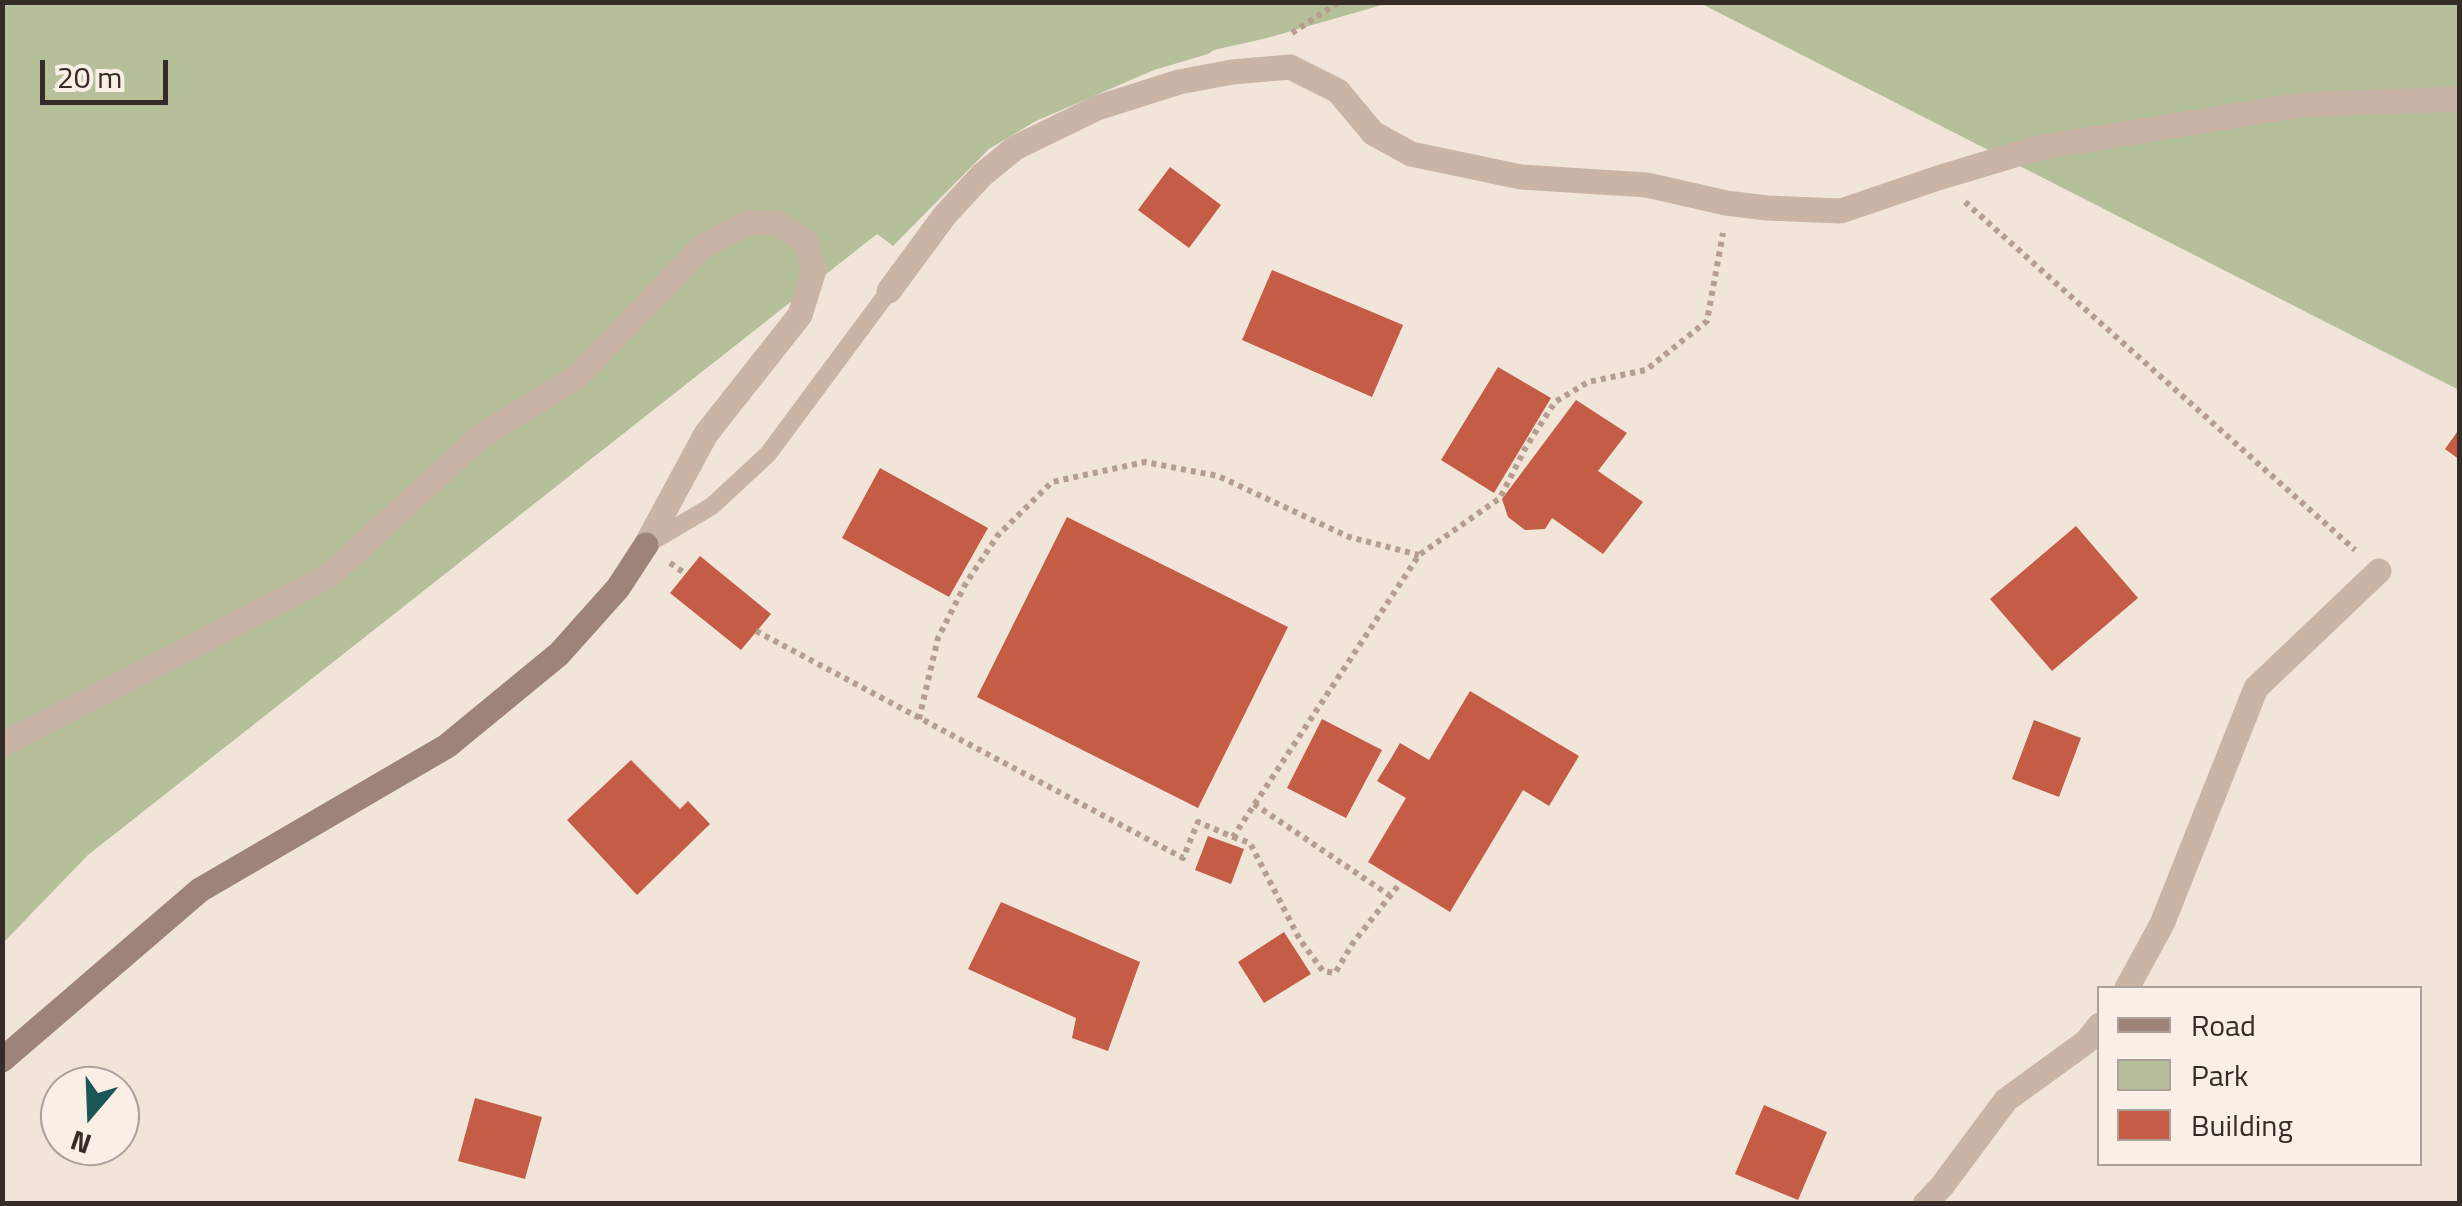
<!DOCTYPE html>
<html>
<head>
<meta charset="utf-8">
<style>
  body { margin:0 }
  #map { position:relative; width:2462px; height:1206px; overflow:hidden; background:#f1e5da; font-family:"Titillium Web",sans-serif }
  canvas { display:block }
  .frame { position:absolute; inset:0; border:5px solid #352b27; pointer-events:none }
  .legend { position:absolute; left:2097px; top:986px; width:325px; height:180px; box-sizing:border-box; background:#f9efe6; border:2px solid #aba19a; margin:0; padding:12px 18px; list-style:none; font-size:30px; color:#352b27 }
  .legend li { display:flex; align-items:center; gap:20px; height:50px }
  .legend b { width:50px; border:2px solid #aba19a }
  .north { position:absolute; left:40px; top:1066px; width:100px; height:100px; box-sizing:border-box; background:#f9efe6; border:2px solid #aba19a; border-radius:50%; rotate:199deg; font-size:28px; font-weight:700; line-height:40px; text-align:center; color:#352b27 }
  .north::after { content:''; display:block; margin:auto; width:35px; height:45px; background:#1d5656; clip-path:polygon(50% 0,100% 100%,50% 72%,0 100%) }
  .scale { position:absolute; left:40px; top:60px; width:128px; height:45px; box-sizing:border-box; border:5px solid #352b27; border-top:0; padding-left:12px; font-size:30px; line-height:35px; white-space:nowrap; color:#352b27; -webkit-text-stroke:8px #f9efe6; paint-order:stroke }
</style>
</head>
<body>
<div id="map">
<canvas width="2462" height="1206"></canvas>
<div class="frame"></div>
<ul class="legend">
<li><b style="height:12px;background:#9d8378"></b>Road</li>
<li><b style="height:28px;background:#b5c09a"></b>Park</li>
<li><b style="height:28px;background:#c55c45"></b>Building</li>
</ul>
<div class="north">N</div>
<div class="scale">20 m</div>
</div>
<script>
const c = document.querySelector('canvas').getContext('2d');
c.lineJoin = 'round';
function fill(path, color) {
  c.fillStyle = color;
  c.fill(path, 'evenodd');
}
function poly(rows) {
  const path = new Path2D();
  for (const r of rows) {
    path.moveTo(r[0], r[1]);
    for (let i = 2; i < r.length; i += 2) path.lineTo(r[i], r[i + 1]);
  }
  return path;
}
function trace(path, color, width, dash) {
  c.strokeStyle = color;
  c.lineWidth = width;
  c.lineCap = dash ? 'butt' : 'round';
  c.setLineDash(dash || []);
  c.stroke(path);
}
fill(poly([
  [3,3,1389,3,1267,38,1214,50,1208,54,1154,70,1036,121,989,149,893,246,877,234,88,855,3,943],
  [1700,3,2459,3,2459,390]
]), '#b5c09a');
fill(poly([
  [1170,167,1221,205,1189,248,1138,210],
  [1272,270,1403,325,1372,397,1242,340],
  [1498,367,1551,398,1494,493,1441,460],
  [1576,400,1627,433,1598,471,1643,502,1603,554,1552,518,1545,529,1525,530,1508,517,1502,499],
  [2460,428,2460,460,2445,449],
  [880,468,988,528,949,597,842,538],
  [1067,517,1288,627,1198,808,977,697],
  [2076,526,2138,598,2052,671,1990,599],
  [700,556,771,614,741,650,670,593],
  [1470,691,1579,756,1549,806,1523,790,1450,912,1368,862,1406,798,1377,781,1390,760,1400,743,1429,760],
  [1322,719,1382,750,1346,818,1287,788],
  [2034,720,2081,738,2059,797,2012,779],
  [631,760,680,809,688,801,710,824,637,895,567,820],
  [1208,836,1244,849,1231,884,1195,870],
  [1001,902,1140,962,1108,1051,1072,1038,1076,1018,968,969],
  [1284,932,1311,974,1264,1003,1238,962],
  [475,1098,542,1117,525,1179,458,1161],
  [1764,1105,1827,1132,1798,1200,1735,1174]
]), '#c55c45');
trace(poly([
  [1292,33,1339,2],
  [1965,202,2355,550],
  [670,563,686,574],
  [756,631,1183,858,1198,822,1233,837,1419,555,1500,498,1526,447,1555,402,1588,382,1646,370,1707,321,1723,233],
  [919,719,938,638,966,583,998,535,1052,482,1145,462,1218,476,1349,537,1419,555],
  [1254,804,1389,895],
  [1233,837,1250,843,1300,940,1323,971,1335,973,1353,943,1401,882]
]), '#b59e90', 6, [5, 5]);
trace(poly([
  [646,545,712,506,768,454,889,291]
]), '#c9b4a6', 18);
trace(poly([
  [889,291,945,215,982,175,1015,148,1097,108,1179,82,1232,72,1290,67,1338,91,1373,133,1411,154,1521,177,1647,185,1726,203,1767,208,1841,211,1938,178,2038,148,2300,105,2460,99],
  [2,745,330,575,481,436,577,377,702,247,747,223,777,223,806,242,814,270,800,315,706,434,646,545],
  [2127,988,2162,924,2256,688,2379,571],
  [1925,1204,1942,1186,2006,1100,2086,1042,2100,1025]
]), '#c9b4a6', 25);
trace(poly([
  [2,1060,200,890,447,746,559,654,618,588,646,545]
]), '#9d8378', 25);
</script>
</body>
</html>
